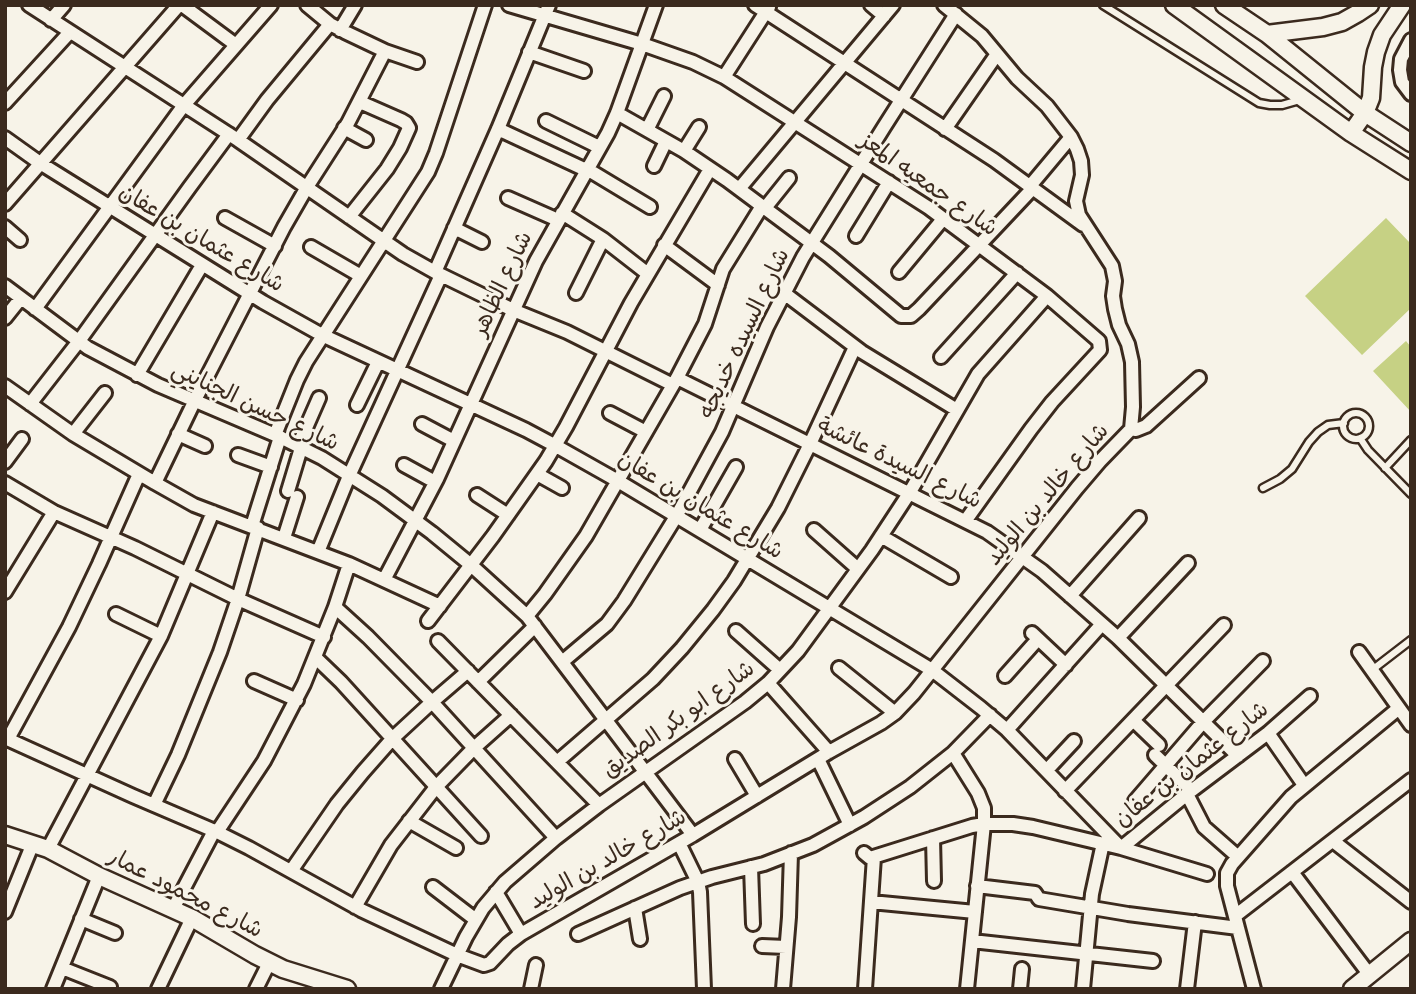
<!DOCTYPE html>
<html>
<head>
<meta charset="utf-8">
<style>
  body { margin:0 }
  #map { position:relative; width:1416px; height:994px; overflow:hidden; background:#f7f3e8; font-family:Sriracha,sans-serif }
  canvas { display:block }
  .frame { position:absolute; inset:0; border:7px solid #3b2a1e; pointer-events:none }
</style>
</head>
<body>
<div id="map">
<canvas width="1416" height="994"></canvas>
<div class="frame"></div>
</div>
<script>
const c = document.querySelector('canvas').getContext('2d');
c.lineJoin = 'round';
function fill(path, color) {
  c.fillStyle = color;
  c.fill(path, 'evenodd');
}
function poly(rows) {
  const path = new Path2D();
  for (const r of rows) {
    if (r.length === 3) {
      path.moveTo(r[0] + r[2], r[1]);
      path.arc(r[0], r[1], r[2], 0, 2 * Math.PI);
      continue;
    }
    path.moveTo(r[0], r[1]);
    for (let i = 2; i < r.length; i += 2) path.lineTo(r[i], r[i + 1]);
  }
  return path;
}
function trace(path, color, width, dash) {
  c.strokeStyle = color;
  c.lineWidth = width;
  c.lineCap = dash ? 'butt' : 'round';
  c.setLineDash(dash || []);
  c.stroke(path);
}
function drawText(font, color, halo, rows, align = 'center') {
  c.font = font + ' Sriracha,"Playpen Sans Arabic",sans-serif';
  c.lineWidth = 6;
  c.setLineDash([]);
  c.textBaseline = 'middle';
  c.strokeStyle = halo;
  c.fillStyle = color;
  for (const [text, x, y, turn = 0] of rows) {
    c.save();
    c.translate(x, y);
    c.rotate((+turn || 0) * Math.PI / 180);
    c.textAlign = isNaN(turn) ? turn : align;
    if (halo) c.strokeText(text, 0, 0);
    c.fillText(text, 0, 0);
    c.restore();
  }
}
fill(poly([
  [1386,218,1411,244,1411,308,1362,355,1305,296],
  [1406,341,1411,347,1411,412,1373,371]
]), '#c6d184');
const service = poly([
  [1103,5,1259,103,1270,105,1282,105,1303,99],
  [1356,426,13],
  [1360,438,1368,450,1411,494],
  [1385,468,1411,440],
  [1263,488,1280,479,1292,469,1309,442,1318,432,1328,425,1344,423],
  [1372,670,1411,640]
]);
const minor = poly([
  [29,5,238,140,403,254,435,272,513,310,567,332,673,385],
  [182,5,236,45],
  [307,5,330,24,345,32,385,51,417,62],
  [509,5,642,44,693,62,724,77,929,208,1047,296,1099,341,1100,350,1052,402,1031,429,966,520],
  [755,5,994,160,1083,225],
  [871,5,884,16],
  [944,5,982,36,1017,78,1047,106,1071,137,1077,149,1081,161,1082,175,1076,201,1079,215,1112,266,1115,281,1113,296,1115,309,1119,325,1128,344,1132,362,1133,407,1131,429],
  [51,20,64,5],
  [340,30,355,5],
  [1411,40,1401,59,1400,70,1402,82,1411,94],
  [529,52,584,71],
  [724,77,769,7],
  [5,103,70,32],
  [617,113,684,151,727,180,829,256,901,316,911,316,919,309,1033,188],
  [546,121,599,147],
  [344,128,366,140],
  [498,129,586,170],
  [945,129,997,54],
  [647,130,664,96],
  [5,138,40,163,263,302,322,335,526,430,556,446,618,481,932,670,981,708,1007,730,1121,848,1187,794,1268,733,1310,696],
  [238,140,267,100,330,24],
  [684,151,699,127],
  [654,166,666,141],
  [587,169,650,207],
  [1030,186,1071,137],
  [739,189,893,5],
  [508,198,558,220],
  [5,204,179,5],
  [765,208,789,178],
  [562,213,603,239,648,274],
  [349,217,387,169,400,148,409,128,406,123,401,120,360,102],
  [225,218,275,246],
  [5,227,20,240],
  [454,228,482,242],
  [856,236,889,182],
  [664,245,718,285],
  [311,247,361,276],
  [435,272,498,129,549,5],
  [899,272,943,219],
  [5,286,88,348,158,385,280,437,322,458,382,496,432,533,471,565,527,616,693,835],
  [576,293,603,239],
  [784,293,862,352,957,410],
  [35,309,184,105,271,5],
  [5,318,21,298],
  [941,357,1017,273],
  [137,375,202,265],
  [677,378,987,532,1042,571,1118,638,1238,756],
  [5,386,73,434,155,483,194,505,349,564,440,606],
  [30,404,79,341,189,188,229,134],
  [357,405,378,362],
  [610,413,646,432],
  [422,424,454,441],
  [1131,429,1136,430,1146,426,1199,378],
  [73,434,105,393],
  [178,434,205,446],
  [275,435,297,380,306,362,428,172,436,153,485,5],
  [298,446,319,398],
  [238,455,271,467],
  [5,462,22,439],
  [404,465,435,482],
  [537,474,562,488],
  [5,483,54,512,135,548,238,599,324,637],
  [155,483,194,402,284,227,307,187,348,123,385,51],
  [288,491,301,448],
  [477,495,508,515],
  [252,526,280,437],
  [700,530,736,467],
  [814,530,858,569],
  [881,536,951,577],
  [284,538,297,497],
  [318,552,349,476,441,275],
  [384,580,437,479,536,261,608,133,617,113,656,5],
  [5,592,54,512],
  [1070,596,1139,518],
  [335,607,368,637,432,702,556,838],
  [116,614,161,636],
  [527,616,545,594,586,536,677,378,705,324,723,269,762,206],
  [428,621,493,536,546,461,566,427,631,303,710,169],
  [736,631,780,670],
  [1032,633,1066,665],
  [1118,638,1188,563],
  [438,641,599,805],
  [1359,652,1411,725],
  [316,658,341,682,481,836],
  [562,662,607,624,624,601,677,515,722,432,767,327,803,257,884,127,956,14],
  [839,668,895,713],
  [1005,676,1038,639],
  [254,681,297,700],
  [478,682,535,626],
  [768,683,829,752],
  [1133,720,1159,745],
  [1007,730,1102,624],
  [1268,733,1304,785],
  [5,738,133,796,217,832,249,848,361,910,457,955,484,965,490,963,508,944,521,934,693,835,829,752,881,723,895,713,914,693,1077,488,1100,461,1131,429],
  [8,739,69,627,99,564,139,474],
  [953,753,978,793,984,808,984,824,967,989],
  [1155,755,1191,790],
  [735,759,757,796],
  [818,759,850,825],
  [557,762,653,679,682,648,713,610,734,581,778,508,810,444,855,347],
  [1047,770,1074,741],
  [1065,791,1224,625],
  [1187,794,1204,827,1237,856],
  [1135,801,1203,722,1263,661],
  [154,805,178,755,220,652,238,599,258,528],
  [409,821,456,848],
  [217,832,264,761,304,684,335,607,349,564],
  [933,838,934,881],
  [1333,841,1411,902],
  [679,843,698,882,700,892,704,989],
  [48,849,161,636,213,512],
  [864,853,870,858,972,826,984,824,1013,824,1033,827,1121,848,1207,874],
  [751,867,753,924],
  [291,871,337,804,363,772,393,738,432,702,468,671],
  [1292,872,1369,974],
  [977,886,1035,893,1039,899,1128,914,1238,928],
  [433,887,476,920],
  [496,892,521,934],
  [871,902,975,912],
  [355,907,391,845,436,787,474,748,511,715],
  [635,908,640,939],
  [173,909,214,831],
  [5,912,33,843],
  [1235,916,1411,780],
  [81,919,115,933],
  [578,934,680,888,712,877,764,864,813,845,864,817,910,787,953,753,990,715],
  [972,941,1153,961],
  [762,946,786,947],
  [62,968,110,987],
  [53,989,99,876],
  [158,989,192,918],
  [256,989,269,963],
  [441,989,466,937,483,908,505,882,556,838,599,805,745,702,768,683,798,651,872,550,910,492,978,374,1047,296],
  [531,989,536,965],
  [783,989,789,917,791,853],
  [865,989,874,857],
  [1020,989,1022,969],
  [1083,989,1092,894,1103,843],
  [1187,989,1195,922],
  [1254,989,1227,886,1227,873,1232,864,1291,797,1399,708]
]);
const tertiary = poly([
  [1174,5,1351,133,1411,171],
  [1224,5,1267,34,1365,113,1411,143],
  [1267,34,1323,27,1342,22,1358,13,1370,5],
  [1351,133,1365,113,1371,98,1373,67,1376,52,1382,35,1402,5],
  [5,835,48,849,99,876,192,918,255,955,283,969,347,989],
  [1352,989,1411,941]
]);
trace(service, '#3b2a1e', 11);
trace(minor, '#3b2a1e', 18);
trace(tertiary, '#3b2a1e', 21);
trace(service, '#f7f3e8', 6);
trace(minor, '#f7f3e8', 12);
trace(tertiary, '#f7f3e8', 16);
drawText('23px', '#3b2a1e', '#f7f3e8', [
  ["شارع جمعيه المعز",928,185,35],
  ["شارع عثمان بن عفان",201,239,31],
  ["شارع الظاهر",503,284,-65],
  ["شارع السيده خديجه",745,334,-65],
  ["شارع حسن الجنايني",255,407,25],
  ["شارع السيدة عائشة",899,464,26],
  ["شارع خالد بن الوليد",1048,495,-50],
  ["شارع عثمان بن عفان",700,506,31],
  ["شارع ابو بكر الصديق",679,720,-36],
  ["شارع عثمان بن عفان",1192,765,-38],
  ["شارع خالد بن الوليد",608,860,-30],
  ["شارع محمود عمار",185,894,27]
]);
</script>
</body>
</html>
